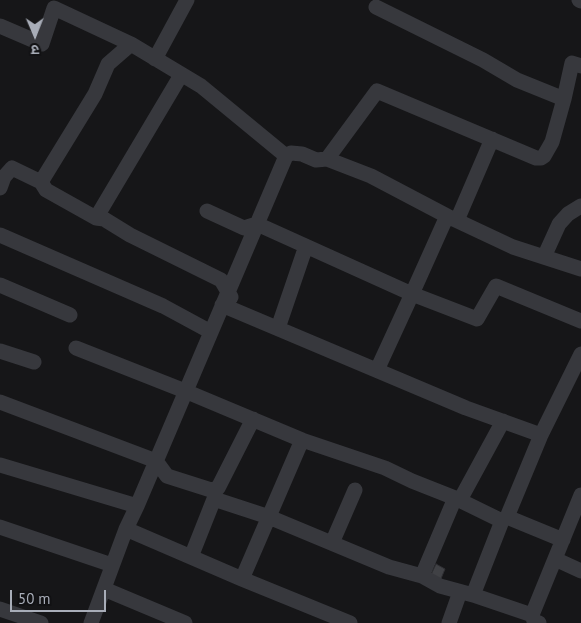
<!DOCTYPE html>
<html>
<head>
<meta charset="utf-8">
<style>
  body { margin:0 }
  #map { position:relative; width:581px; height:623px; overflow:hidden; background:#161618; font-family:"PT Sans","Noto Sans Devanagari",sans-serif }
  canvas { display:block }
  .north { position:absolute; left:10px; top:10px; width:50px; height:50px; -webkit-text-stroke:4px #111113; paint-order:stroke; rotate:179deg; font-size:14px; font-weight:700; line-height:20px; text-align:center; color:#a8adb8 }
  .north::after { content:''; display:block; margin:auto; width:18px; height:22px; background:#a8adb8; clip-path:polygon(50% 0,100% 100%,50% 72%,0 100%) }
  .scale { position:absolute; left:10px; top:590px; width:96px; height:22px; box-sizing:border-box; border:2px solid #a8adb8; border-top:0; padding-left:6px; font-size:15px; line-height:18px; white-space:nowrap; color:#a8adb8; -webkit-text-stroke:4px #111113; paint-order:stroke }
</style>
</head>
<body>
<div id="map">
<canvas width="581" height="623"></canvas>
<div class="north">उ</div>
<div class="scale">50 m</div>
</div>
<script>
const c = document.querySelector('canvas').getContext('2d');
c.lineJoin = 'round';
function fill(path, color) {
  c.fillStyle = color;
  c.fill(path, 'evenodd');
}
function poly(rows) {
  const path = new Path2D();
  for (const r of rows) {
    path.moveTo(r[0], r[1]);
    for (let i = 2; i < r.length; i += 2) path.lineTo(r[i], r[i + 1]);
  }
  return path;
}
function trace(path, color, width, dash) {
  c.strokeStyle = color;
  c.lineWidth = width;
  c.lineCap = dash ? 'butt' : 'round';
  c.setLineDash(dash || []);
  c.stroke(path);
}
const building = poly([
  [436,564,445,569,440,581,430,577,436,564]
]);
fill(building, '#404145');
trace(building, '#303034', 1);
trace(poly([
  [579,0,581,1],
  [376,7,483,60,517,80,564,99,572,63,581,66],
  [0,26,42,44,54,8,131,44,201,86,286,156,137,506],
  [155,59,187,0],
  [286,156,291,153,302,154,316,160,327,159,377,91,536,158,541,158,544,156,552,142,564,99],
  [327,159,371,176,447,216],
  [41,182,95,94,108,64,131,44],
  [0,188,4,177,12,168,41,182,46,190,96,218,104,219,130,235,221,280,231,297],
  [207,211,244,228,257,224,412,294,447,216,513,247,581,269],
  [96,218,181,75],
  [455,220,458,218,492,139],
  [0,235,163,306,211,332],
  [544,257,559,224,568,214,581,206],
  [0,285,70,315],
  [222,305,466,408,541,435,507,517],
  [278,328,306,246],
  [76,348,185,391,302,440,385,468,412,481,455,498],
  [0,351,34,362],
  [377,370,412,294,477,319,496,286,581,321],
  [0,402,156,461,167,476,211,490,218,488,253,419],
  [541,435,581,354],
  [0,465,137,506,126,529,242,579,350,623],
  [460,500,503,421],
  [502,521,473,595,532,615],
  [0,527,112,565],
  [332,543,355,490],
  [191,557,214,499,269,517,389,567,422,576,440,586,473,595],
  [555,559,581,571],
  [422,576,455,498,502,521,507,517,563,540],
  [242,579,302,440],
  [104,589,185,623],
  [0,609,41,623],
  [91,623,126,529],
  [449,623,460,592],
  [539,623,534,621,532,615,581,495]
]), '#37383d', 15);
</script>
</body>
</html>
